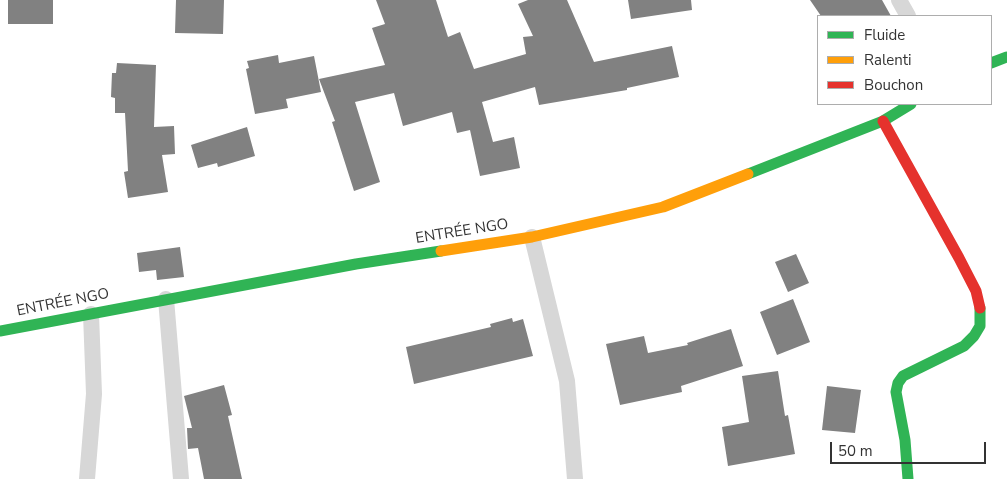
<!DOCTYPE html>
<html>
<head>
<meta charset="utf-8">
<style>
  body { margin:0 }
  #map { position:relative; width:1007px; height:479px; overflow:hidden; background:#fff; font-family:"Nunito Sans",sans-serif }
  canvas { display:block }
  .legend { position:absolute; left:817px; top:15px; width:175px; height:90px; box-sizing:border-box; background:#fff; border:1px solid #adadad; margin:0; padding:6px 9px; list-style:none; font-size:15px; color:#333 }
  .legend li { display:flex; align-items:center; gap:10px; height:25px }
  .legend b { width:25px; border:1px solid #adadad }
  .scale { position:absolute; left:830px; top:442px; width:156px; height:22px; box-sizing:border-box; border:2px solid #333; border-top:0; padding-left:6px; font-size:15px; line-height:18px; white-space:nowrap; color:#333; -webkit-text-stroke:4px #fff; paint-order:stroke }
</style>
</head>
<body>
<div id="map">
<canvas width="1007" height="479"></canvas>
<ul class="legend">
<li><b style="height:6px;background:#30b455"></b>Fluide</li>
<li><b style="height:6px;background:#ff9f0a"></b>Ralenti</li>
<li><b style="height:6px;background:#e5322d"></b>Bouchon</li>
</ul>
<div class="scale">50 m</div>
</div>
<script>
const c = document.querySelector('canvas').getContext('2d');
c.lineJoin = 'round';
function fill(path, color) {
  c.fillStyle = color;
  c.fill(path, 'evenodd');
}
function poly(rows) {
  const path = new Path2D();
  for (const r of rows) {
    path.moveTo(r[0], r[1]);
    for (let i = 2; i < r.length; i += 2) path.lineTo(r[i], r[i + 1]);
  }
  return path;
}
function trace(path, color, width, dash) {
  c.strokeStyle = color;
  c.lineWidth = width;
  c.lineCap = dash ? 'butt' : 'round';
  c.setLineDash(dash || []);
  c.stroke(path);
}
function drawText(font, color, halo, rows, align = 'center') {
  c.font = font + ' "Nunito Sans",sans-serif';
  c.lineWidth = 5;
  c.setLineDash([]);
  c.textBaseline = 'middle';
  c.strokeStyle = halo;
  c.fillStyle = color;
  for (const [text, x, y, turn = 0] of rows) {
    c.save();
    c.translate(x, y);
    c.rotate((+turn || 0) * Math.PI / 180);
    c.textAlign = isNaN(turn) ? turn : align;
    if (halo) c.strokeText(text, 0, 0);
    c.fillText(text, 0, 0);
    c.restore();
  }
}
fill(poly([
  [8,0,53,0,53,24,8,24],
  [176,0,224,0,223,34,175,33],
  [376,0,436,0,448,37,460,32,474,69,526,54,523,37,533,36,518,4,528,0,567,0,594,62,672,46,679,77,627,88,627,90,539,105,535,87,482,102,493,142,514,137,520,168,480,176,470,130,457,133,452,112,403,126,394,93,355,102,380,182,354,191,332,122,335,121,319,79,385,65,372,28,385,24],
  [628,0,691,0,692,10,631,19],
  [810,0,882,0,891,16,821,16],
  [278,55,279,63,314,56,321,92,286,99,288,108,255,114,246,69,249,68,247,61],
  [117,63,156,65,154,127,174,126,175,154,162,155,168,192,128,198,124,172,128,171,125,113,115,113,115,98,111,97,112,73,116,73],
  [247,127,255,156,218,167,217,163,198,168,191,145],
  [180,247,184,277,157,280,156,270,139,272,137,253],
  [796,254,809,283,788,292,775,262],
  [793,299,810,342,777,355,760,312],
  [512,318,513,322,523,319,533,356,414,384,406,347,491,327,490,324],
  [731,329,743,366,681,386,682,392,620,405,606,344,644,336,648,353,688,345,687,343],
  [778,371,785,416,788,415,795,454,728,466,722,427,749,422,742,376],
  [224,385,232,415,228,416,242,479,204,479,198,448,188,449,187,428,192,428,184,396],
  [827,386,861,390,855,433,822,430]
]), '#818181');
trace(poly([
  [899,0,908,16],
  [532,237,567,381,575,479],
  [166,299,181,479],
  [87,479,94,394,91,314]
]), '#d7d7d7', 16);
trace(poly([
  [991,63,1007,57],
  [748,174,883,121,911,104],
  [0,331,356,264,441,251],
  [908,479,905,440,896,392,898,383,903,376,964,346,974,336,980,326,980,308]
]), '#30b455', 11);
trace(poly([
  [441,251,532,237,663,207,748,174]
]), '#ff9f0a', 11);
trace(poly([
  [883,121,959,258,976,291,980,308]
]), '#e5322d', 11);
drawText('15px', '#333', '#fff', [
  ["ENTRÉE NGO",462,232,-9],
  ["ENTRÉE NGO",63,303,-11]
]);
</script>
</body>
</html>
